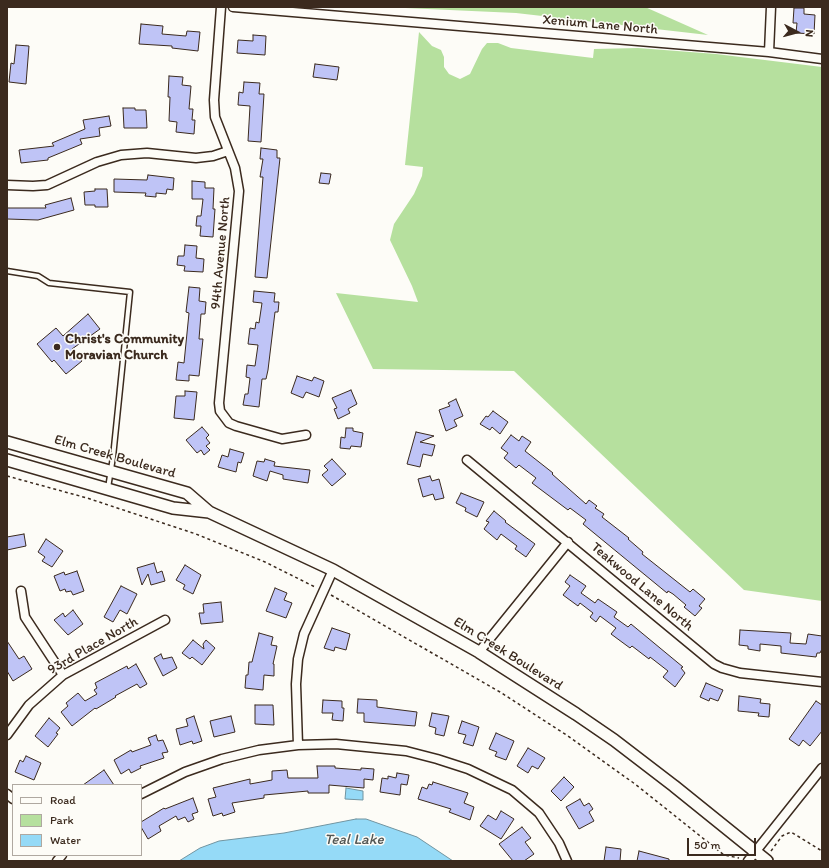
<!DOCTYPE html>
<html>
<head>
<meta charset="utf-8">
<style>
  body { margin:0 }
  #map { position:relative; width:829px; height:868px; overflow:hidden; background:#fdfcf7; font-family:Itim,sans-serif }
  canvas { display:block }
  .frame { position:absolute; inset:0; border:8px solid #3b2a1e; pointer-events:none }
  .legend { position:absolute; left:12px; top:784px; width:130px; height:72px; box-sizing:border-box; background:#fdfcf7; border:1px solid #afa8a0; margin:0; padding:5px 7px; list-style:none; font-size:12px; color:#3b2a1e }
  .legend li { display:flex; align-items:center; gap:8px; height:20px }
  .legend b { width:20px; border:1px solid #afa8a0 }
  .north { position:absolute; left:777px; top:12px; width:40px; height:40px; -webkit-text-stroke:3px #fdfcf7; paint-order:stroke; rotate:96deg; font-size:11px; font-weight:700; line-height:16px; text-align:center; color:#3b2a1e }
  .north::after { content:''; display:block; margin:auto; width:14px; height:18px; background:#3b2a1e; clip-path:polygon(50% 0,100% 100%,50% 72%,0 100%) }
  .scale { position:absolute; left:687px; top:838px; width:69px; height:18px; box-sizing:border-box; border:2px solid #3b2a1e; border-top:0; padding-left:5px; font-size:12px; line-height:14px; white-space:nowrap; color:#3b2a1e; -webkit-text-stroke:3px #fdfcf7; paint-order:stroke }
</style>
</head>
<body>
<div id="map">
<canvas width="829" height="868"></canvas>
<div class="frame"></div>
<ul class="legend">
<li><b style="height:5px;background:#fdfcf7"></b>Road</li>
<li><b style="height:11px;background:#b6e09e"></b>Park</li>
<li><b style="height:11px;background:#95daf7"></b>Water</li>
</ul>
<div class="north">N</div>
<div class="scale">50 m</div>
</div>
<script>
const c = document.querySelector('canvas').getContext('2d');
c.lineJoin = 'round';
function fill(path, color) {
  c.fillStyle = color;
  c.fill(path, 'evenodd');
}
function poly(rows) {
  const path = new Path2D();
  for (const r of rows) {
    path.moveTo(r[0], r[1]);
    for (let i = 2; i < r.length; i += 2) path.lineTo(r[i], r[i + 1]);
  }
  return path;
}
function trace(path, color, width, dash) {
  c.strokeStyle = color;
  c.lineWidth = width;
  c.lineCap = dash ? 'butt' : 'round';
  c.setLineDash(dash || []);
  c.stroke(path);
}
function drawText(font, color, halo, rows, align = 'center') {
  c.font = font + ' Itim,sans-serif';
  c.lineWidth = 3;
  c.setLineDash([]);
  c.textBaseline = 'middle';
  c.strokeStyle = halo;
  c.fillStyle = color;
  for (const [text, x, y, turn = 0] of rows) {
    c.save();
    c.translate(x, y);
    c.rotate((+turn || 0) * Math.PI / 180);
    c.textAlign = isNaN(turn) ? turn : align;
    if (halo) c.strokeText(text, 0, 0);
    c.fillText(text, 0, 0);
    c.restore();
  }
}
fill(poly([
  [383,7,645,7,708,35,516,13],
  [419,32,432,46,441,50,444,57,444,67,449,74,460,79,470,74,482,49,487,43,498,43,511,48,593,58,594,49,638,48,716,54,822,67,822,601,744,590,514,371,373,369,336,293,418,302,412,286,390,240,394,224,414,194,422,176,423,167,405,165]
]), '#b6e09e');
const water = poly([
  [346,788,363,791,363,800,345,799,346,788],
  [356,819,366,819,417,837,453,861,179,861,200,848,219,841,284,833,356,819]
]);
fill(water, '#95daf7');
trace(water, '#7194a0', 1);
const building = poly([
  [794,8,804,8,804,14,815,15,814,34,796,33,797,23,793,23,794,8],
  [141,24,163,26,162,34,186,36,187,31,200,32,198,51,172,48,172,46,139,44,141,24],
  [253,35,266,36,265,55,237,53,238,40,253,41,253,35],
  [16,45,29,46,26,84,9,82,11,63,14,64,16,45],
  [315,64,339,67,337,80,313,77,315,64],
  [169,76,183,77,182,85,191,86,189,109,193,109,192,120,195,120,194,134,176,132,177,122,169,121,170,97,168,97,169,76],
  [244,82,260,83,259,94,264,94,261,142,248,141,250,106,238,105,239,92,243,93,244,82],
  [123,108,135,108,135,110,146,110,147,128,124,128,123,108],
  [109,116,111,126,99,128,100,136,80,139,82,144,48,158,48,160,21,163,19,150,54,146,52,143,85,129,83,120,109,116],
  [261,148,277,150,277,158,280,158,267,278,255,277,263,177,260,177,263,159,260,159,261,148],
  [321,173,331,174,329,184,319,183,321,173],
  [148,175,174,178,173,190,167,189,166,194,156,193,156,197,145,196,146,193,114,192,114,179,147,180,148,175],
  [192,181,205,182,205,188,214,188,213,209,215,209,213,237,200,236,201,226,196,226,197,216,201,216,203,199,192,199,192,181],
  [95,189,107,189,108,207,95,207,95,205,85,205,84,192,95,191,95,189],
  [71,198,74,210,38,220,7,219,7,208,46,208,45,205,71,198],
  [185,245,197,246,196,258,204,259,203,272,184,271,185,266,177,265,178,256,184,256,185,245],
  [189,287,200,288,199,301,206,302,205,314,201,314,199,339,203,339,199,376,189,375,189,381,176,380,178,362,184,363,189,313,186,312,189,287],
  [254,291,275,293,274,302,279,302,278,312,275,312,268,370,266,379,262,379,259,407,243,405,245,394,248,394,250,378,246,377,247,365,255,366,258,345,248,344,250,328,255,329,256,322,259,323,262,303,253,302,254,291],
  [88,314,100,329,72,349,82,361,66,374,54,360,52,362,37,344,56,328,63,336,88,314],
  [297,376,312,381,314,377,324,381,319,397,306,392,303,398,291,393,297,376],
  [351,390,357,404,348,409,350,413,338,419,334,409,337,408,332,398,351,390],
  [185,391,197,392,194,420,174,418,176,396,185,396,185,391],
  [456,399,463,416,454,420,457,426,446,431,439,410,450,406,448,403,456,399],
  [493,411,508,422,500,434,492,427,490,430,480,424,486,416,488,417,493,411],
  [202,427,209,435,206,438,210,443,206,446,210,450,204,455,201,450,197,453,186,440,202,427],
  [346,428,353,428,353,431,363,433,361,447,351,446,350,449,340,448,341,437,345,438,346,428],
  [416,432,434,436,420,442,435,445,432,456,423,454,420,467,407,464,416,432],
  [511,435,519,441,522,436,531,442,525,451,553,473,552,474,586,504,589,500,597,506,595,508,604,514,602,517,629,538,628,539,643,552,642,554,690,592,693,589,705,599,699,606,702,608,695,616,684,607,686,605,673,594,668,591,667,593,583,524,586,520,570,508,568,510,532,483,536,478,519,465,516,468,504,458,508,453,501,448,511,435],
  [230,449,244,453,241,463,238,462,236,472,218,467,222,455,228,457,230,449],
  [265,459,275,462,274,466,310,470,308,483,283,479,283,475,270,471,267,481,253,476,257,461,264,462,265,459],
  [332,459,346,474,332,486,322,475,328,470,324,466,332,459],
  [430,476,432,481,439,479,444,498,435,500,433,494,423,497,418,479,430,476],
  [461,493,484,502,477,517,465,511,466,508,456,503,461,493],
  [494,511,506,521,505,522,535,544,526,557,515,549,517,546,501,534,497,540,484,529,489,522,486,521,494,511],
  [24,534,26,546,7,550,7,537,24,534],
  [46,539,63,551,52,567,42,561,45,557,38,552,46,539],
  [154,563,157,573,162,571,165,581,151,585,148,574,142,585,137,568,154,563],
  [185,565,201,575,193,594,183,589,185,585,176,580,185,565],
  [77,571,84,591,73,595,71,591,66,592,65,589,60,591,54,576,64,572,65,575,77,571],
  [570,575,586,586,581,593,595,603,598,599,617,612,614,617,628,627,631,624,683,667,681,668,685,673,675,687,663,677,668,671,650,657,649,659,632,646,630,648,611,634,616,628,600,616,596,622,590,617,593,613,580,603,578,606,563,595,570,586,565,582,570,575],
  [121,586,137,594,127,614,120,610,113,622,104,617,121,586],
  [275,588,287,593,284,600,292,603,286,618,266,611,275,588],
  [221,602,223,622,201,624,199,613,204,613,203,604,221,602],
  [73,610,83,624,68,635,54,620,63,613,65,617,73,610],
  [332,628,350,634,346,650,335,647,334,651,324,648,332,628],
  [740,630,791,633,790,643,806,644,808,634,822,636,822,649,820,653,817,653,816,657,781,653,781,646,760,644,760,651,748,649,748,646,739,645,740,630],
  [259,633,273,637,271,645,277,646,273,664,274,664,274,676,264,675,263,690,245,688,246,675,248,675,249,662,252,662,259,633],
  [193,640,204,649,203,644,206,640,215,648,202,665,192,657,190,659,182,653,193,640],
  [7,641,19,659,24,656,32,669,13,681,7,671,7,641],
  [161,654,163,659,172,657,177,668,163,676,154,658,161,654],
  [136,664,147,684,140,688,137,684,115,696,116,697,96,709,95,708,72,726,61,712,68,706,66,703,78,693,85,701,97,694,94,690,97,688,95,683,127,666,128,669,136,664],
  [706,683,723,690,718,701,710,698,709,701,700,697,706,683],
  [739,696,761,699,760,703,770,704,769,717,758,716,759,713,738,711,739,696],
  [358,699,377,700,377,707,417,712,415,726,364,722,364,713,357,713,358,699],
  [323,700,342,701,342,708,344,708,343,721,332,720,333,713,322,713,323,700],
  [816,701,822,705,822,731,810,746,803,740,799,746,789,739,816,701],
  [255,705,273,705,274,725,255,724,255,705],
  [432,713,449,716,444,736,435,734,436,728,429,726,432,713],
  [194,716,202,741,193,744,192,741,180,745,176,729,188,726,186,719,194,716],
  [231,716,235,732,214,737,210,721,231,716],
  [49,718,60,728,56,733,58,734,48,747,35,736,49,718],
  [462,721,479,727,473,746,463,743,466,735,458,733,462,721],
  [496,733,514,741,506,760,495,756,497,752,489,749,496,733],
  [156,735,158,741,163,740,168,752,162,753,164,758,140,766,141,768,131,773,129,769,121,774,114,760,131,750,132,752,151,745,148,738,156,735],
  [528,748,545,758,538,769,532,766,528,773,517,766,528,748],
  [26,756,41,763,34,780,15,772,20,760,23,762,26,756],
  [317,766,335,766,335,768,361,770,361,768,374,769,373,780,364,779,364,788,329,785,329,793,308,793,308,791,264,795,264,798,232,803,235,812,223,816,222,813,213,816,208,799,216,797,213,788,250,779,250,784,272,780,272,771,287,770,288,778,318,778,317,766],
  [104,770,114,785,83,785,104,770],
  [397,773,409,775,407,785,401,784,400,795,380,792,382,778,388,779,388,776,396,778,397,773],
  [564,777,574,787,561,801,551,791,564,777],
  [433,782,468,793,464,803,474,807,470,820,449,812,451,809,418,799,422,787,427,789,429,784,432,785,433,782],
  [193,798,198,812,192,814,194,819,188,822,185,817,178,820,176,816,159,826,161,831,148,839,141,827,141,822,164,808,165,809,193,798],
  [580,799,584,806,589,803,593,809,589,812,594,821,579,829,566,807,580,799],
  [501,811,514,819,501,839,480,826,488,815,496,820,501,811],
  [522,827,531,838,525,842,534,854,524,861,513,861,499,844,522,827],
  [606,847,621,849,620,861,604,861,606,847],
  [639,851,669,859,669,861,637,861,639,851]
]);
fill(building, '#bfc4f6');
trace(building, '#3b2a1e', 1);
const service = poly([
  [7,271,38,276,49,283,130,292,113,457,108,488]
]);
const minor = poly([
  [221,7,214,100,215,117,235,168,239,191,219,403,220,411,229,423,236,426,282,439,306,435],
  [233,7,769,52,822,59],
  [769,52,771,7],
  [7,185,33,186,47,185,97,162,121,155,147,153,196,158,213,156,228,151],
  [467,460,714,664,722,668,740,673,822,682],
  [21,591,25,617,63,675],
  [479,652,568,542],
  [7,735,29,705,63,675,165,620],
  [298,745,296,684,298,659,304,634,333,570],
  [7,794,13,799],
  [141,794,185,772,222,759,259,750,298,745,336,744,406,751,437,759,468,769,512,790,539,813,559,843,567,861],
  [57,861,62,855],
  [748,861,822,768]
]);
const secondary = poly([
  [7,442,187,493,209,512,333,570,479,652,576,714,614,740,674,786,767,861],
  [7,460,173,508,209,512]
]);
trace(service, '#3b2a1e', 7);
trace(minor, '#3b2a1e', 11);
trace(secondary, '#3b2a1e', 14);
trace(poly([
  [7,476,87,498,196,534,265,562,315,587],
  [331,595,500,692,568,736,635,784,724,855,739,858],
  [771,851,782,836,791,832,822,851]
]), '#3b2a1e', 1.5, [3, 3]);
trace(service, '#fdfcf7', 4);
trace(minor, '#fdfcf7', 8);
trace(secondary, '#fdfcf7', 11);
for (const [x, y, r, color] of [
  [57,347,4,"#3b2a1e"]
]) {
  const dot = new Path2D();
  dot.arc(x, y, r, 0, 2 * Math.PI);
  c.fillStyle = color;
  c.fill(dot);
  trace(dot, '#fdfcf7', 1.5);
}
drawText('14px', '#3b2a1e', '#fdfcf7', [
  ["Xenium Lane North",600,25,5],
  ["94th Avenue North",221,253,-85],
  ["Elm Creek Boulevard",115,457,16],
  ["Teakwood Lane North",642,587,40],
  ["93rd Place North",93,646,-30],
  ["Elm Creek Boulevard",508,654,32]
]);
drawText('bold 14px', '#3b2a1e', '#fdfcf7', [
  ["Christ's Community",65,339],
  ["Moravian Church",65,355]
], 'left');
drawText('italic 15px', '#525654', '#fdfcf7', [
  ["Teal Lake",354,840]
]);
</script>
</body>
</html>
